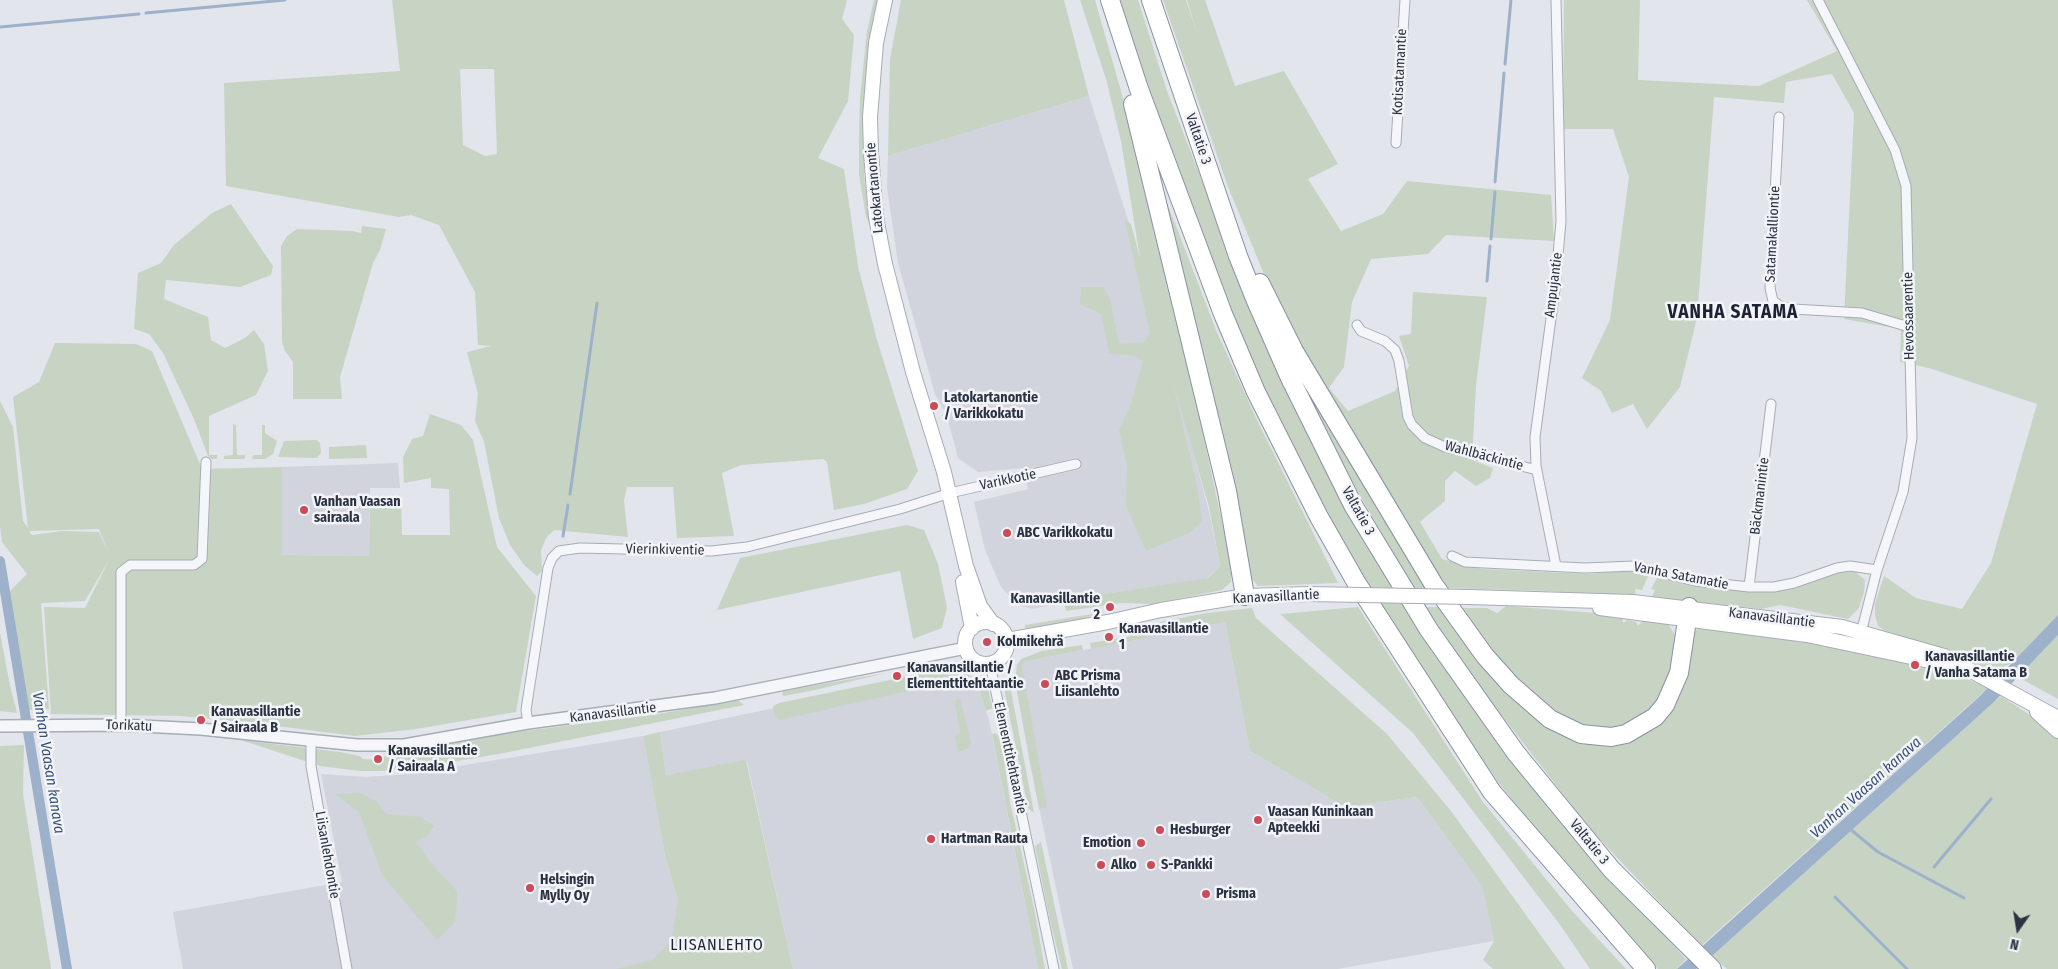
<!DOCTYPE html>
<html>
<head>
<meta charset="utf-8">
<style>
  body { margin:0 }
  #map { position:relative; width:2058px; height:969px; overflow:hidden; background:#e2e5eb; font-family:"Fira Sans Condensed",sans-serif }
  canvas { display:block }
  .north { position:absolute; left:1993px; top:904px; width:50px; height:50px; -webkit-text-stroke:4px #f2f4f8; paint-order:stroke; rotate:193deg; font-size:14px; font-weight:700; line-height:20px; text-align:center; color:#2b3242 }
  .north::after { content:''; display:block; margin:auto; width:18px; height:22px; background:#2b3242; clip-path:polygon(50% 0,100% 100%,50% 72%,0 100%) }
</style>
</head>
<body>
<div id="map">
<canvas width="2058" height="969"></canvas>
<div class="north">N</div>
</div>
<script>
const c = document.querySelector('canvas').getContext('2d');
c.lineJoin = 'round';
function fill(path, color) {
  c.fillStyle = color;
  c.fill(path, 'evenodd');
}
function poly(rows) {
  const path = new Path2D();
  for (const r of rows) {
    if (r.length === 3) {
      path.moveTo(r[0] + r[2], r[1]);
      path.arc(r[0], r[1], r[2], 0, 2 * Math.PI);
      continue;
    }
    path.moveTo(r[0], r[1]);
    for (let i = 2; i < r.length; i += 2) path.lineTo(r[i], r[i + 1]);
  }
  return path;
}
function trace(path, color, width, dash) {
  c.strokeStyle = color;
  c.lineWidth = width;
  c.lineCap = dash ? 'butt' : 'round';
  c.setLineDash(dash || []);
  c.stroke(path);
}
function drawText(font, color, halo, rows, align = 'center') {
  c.font = font + ' "Fira Sans Condensed",sans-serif';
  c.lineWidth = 5;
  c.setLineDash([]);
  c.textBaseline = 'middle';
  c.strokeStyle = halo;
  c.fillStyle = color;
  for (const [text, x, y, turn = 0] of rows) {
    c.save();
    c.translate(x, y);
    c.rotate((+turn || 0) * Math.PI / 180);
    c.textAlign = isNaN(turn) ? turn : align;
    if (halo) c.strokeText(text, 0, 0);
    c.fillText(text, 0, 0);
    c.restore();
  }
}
fill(poly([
  [1089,96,1154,303,1209,512,1220,566,1206,579,1085,597,1033,609,1018,605,1001,587,985,550,974,502,1028,489,1023,468,978,472,958,458,947,416,935,394,898,263,887,188,888,156],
  [398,463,400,488,370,488,369,556,282,555,282,467],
  [1225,622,1250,751,1345,807,1417,797,1482,886,1494,941,1338,969,1073,969,1031,769,1015,681,1024,662],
  [951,671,975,679,989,720,1038,969,793,969,747,761,666,775,660,732],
  [643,736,665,855,696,969,183,969,173,912,342,882,321,774,366,777,410,774]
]), '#d1d4dc');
fill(poly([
  [392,0,847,0,842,19,854,35,848,101,818,158,844,169,858,266,877,340,918,471,907,489,864,504,834,510,827,462,823,459,741,465,722,473,734,536,677,538,673,487,627,487,624,501,628,537,554,530,546,538,541,551,542,571,537,576,524,565,510,545,499,518,484,442,475,421,478,394,467,352,491,346,478,345,475,292,439,225,411,215,399,217,226,186,224,83,400,71],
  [460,69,494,69,497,154,485,156,463,145],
  [874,0,879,0,865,77,864,123,864,176,871,226,866,217,859,175,859,140,860,98,867,31],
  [901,0,1064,0,1089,96,888,156,890,59],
  [1080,0,1095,0,1156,214,1232,569,1231,582,1222,590,1153,604,1121,603,1066,611,1064,603,1085,597,1208,578,1220,566,1209,507,1172,379,1197,486,1202,521,1189,533,1146,551,1126,506,1127,466,1119,430,1130,407,1143,361,1135,356,1109,353,1101,314,1080,304,1081,287,1103,287,1110,299,1119,344,1144,342,1150,333,1125,220,1131,224,1140,258,1121,141,1106,79],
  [1118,0,1138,0,1167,91,1234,263,1288,393,1374,556,1407,611,1512,760,1589,853,1686,959,1677,969,1658,969,1594,903,1501,786,1412,659,1366,583,1274,413,1194,218,1153,106],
  [1163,0,1186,0,1197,33,1187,0,1205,0,1235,86,1284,71,1338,164,1308,179,1341,231,1383,214,1407,181,1551,195,1554,241,1446,235,1428,254,1371,259,1352,302,1344,367,1329,388,1348,411,1395,391,1409,366,1399,336,1411,334,1413,292,1487,297,1476,386,1472,460,1493,468,1490,478,1476,486,1455,471,1445,481,1445,501,1420,522,1442,559,1482,569,1589,574,1620,571,1644,572,1648,576,1642,590,1635,589,1636,598,1549,591,1445,588,1310,366,1266,279,1227,184],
  [1564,0,1640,0,1638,80,1759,86,1837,51,1807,0,2058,0,2058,615,2012,663,1990,673,1962,657,1884,630,1878,626,1875,615,1875,604,1884,576,1916,598,1962,609,1991,563,2037,404,1929,368,1900,362,1901,329,1844,319,1854,113,1832,74,1786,82,1784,103,1714,97,1697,318,1680,387,1647,429,1633,404,1612,413,1601,391,1582,378,1610,320,1629,177,1613,129,1563,129],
  [1161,187,1216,330,1257,420,1338,583,1258,586,1251,578],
  [231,204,273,266,271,275,240,287,166,280,164,299,208,317,211,340,225,348,245,338,254,330,264,344,268,371,256,395,209,416,209,455,217,455,217,459,212,459,208,456,194,419,163,353,149,334,134,329,138,273,161,263,174,245,212,213],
  [362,226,386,229,380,250,373,263,340,377,342,399,293,399,293,362,285,351,282,342,281,246,287,236,297,229,353,231,361,233],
  [55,343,136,344,152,351,202,469,282,467,282,555,369,556,370,496,401,496,402,535,450,535,449,489,431,488,431,478,404,483,403,457,412,439,423,436,430,414,461,425,473,440,497,547,536,596,516,712,416,729,355,736,245,722,181,716,51,714,44,607,85,608,109,560,85,601,41,603,49,709,27,710,7,594,27,574,2,542,0,526,0,401,13,427,23,521,28,528,13,397,39,382],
  [99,529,108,552,99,532,62,531,32,535,29,531],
  [1294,363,1431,589,1414,589,1350,478],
  [233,424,236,425,237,455,245,455,245,459,224,459,224,456,233,455],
  [262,425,265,425,265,433,277,441,273,454,265,459,252,459,253,455,262,455],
  [317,440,320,443,321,453,317,458,278,457,284,441],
  [366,445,367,458,329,459,329,447],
  [907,525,924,530,938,564,947,608,942,628,913,639,900,571,717,610,740,558],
  [1854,571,1865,580,1864,592,1859,608,1848,619,1780,605,1761,609,1652,597,1655,590,1651,589,1657,578,1660,577,1739,591,1787,590,1835,573],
  [1506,606,1622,615,1623,623,1628,620,1636,622,1638,626,1645,618,1667,622,1678,640,1674,670,1665,692,1648,712,1621,728,1597,731,1572,724,1543,708,1484,647,1456,608,1487,608,1497,613],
  [1358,607,1483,802,1572,911,1626,969,1590,969,1561,926,1413,733,1280,614],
  [1425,607,1443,607,1545,721,1639,735,1698,627,1845,647,1893,661,1956,674,1988,688,1701,946,1590,829,1479,686],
  [1252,608,1256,618,1387,734,1451,811,1565,969,1493,969,1483,960,1494,941,1482,886,1417,797,1345,807,1250,751,1225,622,1091,649,1090,643,1128,637,1160,622,1207,613],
  [1098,613,1078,621,1047,627,1025,628,1025,625],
  [0,633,10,685,17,713,0,711],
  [2058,635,2058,699,2018,677],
  [1082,645,1083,650,1024,662,1022,666,1047,807,1039,809,1015,681,1017,665,1021,659,1042,651],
  [938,670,964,671,972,677,958,675,948,682,779,720,774,714,773,706,779,703],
  [886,673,815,690,784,696,782,695,783,691],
  [1005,680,1009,680,1034,813,1028,808,1005,693],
  [986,683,993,708,986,711,977,684],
  [2001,696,2048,727,2058,736,2058,969,1727,969,1712,956],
  [960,699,971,742,970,748,958,752,955,736,960,733,955,704,956,700],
  [738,700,744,705,504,753,423,767,382,771,360,771,320,766,241,740,340,752,360,756,362,759,381,760,382,757,414,750,508,733,658,714],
  [660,732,666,775,746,760,793,969,616,969,652,960,671,942,678,902,665,855,643,736],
  [995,733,1001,737,1010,802,1034,908,1045,969,1038,969,992,734],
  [24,745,23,794,51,969,0,969,0,746],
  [360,793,376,801,386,814,421,817,434,826,428,835,416,842,430,862,457,891,457,904,455,922,437,940,382,875,359,812,335,794],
  [1041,842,1068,969,1062,969,1049,916,1035,846]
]), '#c7d4c4');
fill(poly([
  [2058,615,2058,635,1993,703,1712,956,1696,969,1677,969,1980,696]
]), '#9eb1ca');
trace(poly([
  [146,13,285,0],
  [0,27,139,14],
  [1505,64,1511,0],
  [1495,182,1504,73],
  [1491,239,1495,192],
  [1487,281,1490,246],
  [570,494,597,303],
  [563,536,568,505],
  [1850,829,1878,852,1964,898],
  [1934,867,1991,799],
  [1835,897,1907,969]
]), '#9eb1ca', 3);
trace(poly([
  [0,561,67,969]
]), '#9eb1ca', 10);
const minor = poly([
  [1556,0,1561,221,1555,289,1535,437,1536,466,1556,566],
  [1818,0,1895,150,1906,186,1912,438,1903,492,1877,570,1860,637],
  [1779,117,1770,288,1773,301,1780,306,1793,309,1862,313,1909,327],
  [1396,143,1405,0],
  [1357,325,1361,331,1385,341,1395,350,1399,361,1408,417,1412,425,1425,438,1445,447,1537,470],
  [1452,556,1465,562,1585,568,1634,566,1695,581,1749,587,1774,587,1794,583,1837,568,1850,566,1877,570],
  [1749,587,1771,404],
  [990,664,1054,969],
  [528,723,526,710,548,568,552,558,559,551,580,548,711,551,747,547,900,509,950,493,1076,464],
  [121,725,121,572,130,565,194,565,202,559,206,462],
  [311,741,311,766,347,969]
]);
const tertiary = poly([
  [0,726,121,725,201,729,357,745,404,745,528,723,715,698,966,648]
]);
const secondary = poly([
  [885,0,876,43,870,117,871,153,876,217,885,264,913,372,944,472,966,566,980,606,993,624],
  [963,582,972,628],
  [1469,597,1633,602,1842,627,1944,656,2058,718],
  [1600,608,1807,635,1944,664],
  [986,643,21],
  [1007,640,1108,622,1161,610,1245,596,1309,594],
  [2037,712,2058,731]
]);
const motorway = poly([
  [1110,0,1139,89,1223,314,1256,392,1319,517,1356,582,1492,792,1646,969],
  [1151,0,1238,256,1256,301,1289,376,1353,505,1429,630,1516,753,1612,870,1712,969],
  [1133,104,1227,491,1245,596],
  [1260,283,1294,351,1434,585,1485,656,1511,685,1550,719,1581,734,1611,737,1626,734,1655,717,1665,705,1679,673,1689,607]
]);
trace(minor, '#a7acb5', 11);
trace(tertiary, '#a7acb5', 14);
trace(secondary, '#a7acb5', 16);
trace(motorway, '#8a92a1', 20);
trace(minor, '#f5f6f9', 9);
trace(tertiary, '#f5f6f9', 11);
trace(secondary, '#fff', 14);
trace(motorway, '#fff', 18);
const secondaryBridge = poly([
  [1309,594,1469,597]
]);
trace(secondaryBridge, '#a7acb5', 16, []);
trace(secondaryBridge, '#fff', 14);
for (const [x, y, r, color] of [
  [934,406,5,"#cc4b58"],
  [304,510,5,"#cc4b58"],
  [1007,533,5,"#cc4b58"],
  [1110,607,5,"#cc4b58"],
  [1109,637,5,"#cc4b58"],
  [987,642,5,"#cc4b58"],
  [1915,665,5,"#cc4b58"],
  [897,676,5,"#cc4b58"],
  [1045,684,5,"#cc4b58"],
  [201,720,5,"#cc4b58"],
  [378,759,5,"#cc4b58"],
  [1258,820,5,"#cc4b58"],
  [1160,830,5,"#cc4b58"],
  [931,839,5,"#cc4b58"],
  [1141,843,5,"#cc4b58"],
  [1101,865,5,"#cc4b58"],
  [1151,865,5,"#cc4b58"],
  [530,888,5,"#cc4b58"],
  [1206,894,5,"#cc4b58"]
]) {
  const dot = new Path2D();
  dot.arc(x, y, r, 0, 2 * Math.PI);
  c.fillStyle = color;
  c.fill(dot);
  trace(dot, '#f2f4f8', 2);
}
drawText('14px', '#2b3242', '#f2f4f8', [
  ["Kotisatamantie",1400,72,-87],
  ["Valtatie 3",1198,139,71],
  ["Latokartanontie",875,188,-95],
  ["Satamakalliontie",1773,234,-87],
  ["Ampujantie",1554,285,-83],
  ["Hevossaarentie",1909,316,-91],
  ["Wahlbäckintie",1484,456,15],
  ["Varikkotie",1008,480,-12],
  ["Bäckmanintie",1760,496,-83],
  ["Valtatie 3",1358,511,61],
  ["Vierinkiventie",665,550,1],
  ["Vanha Satamatie",1681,576,11],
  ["Kanavasillantie",1276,597,-3],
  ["Kanavasillantie",1772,618,7],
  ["Kanavasillantie",613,713,-7],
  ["Torikatu",129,726,2],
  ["Elementtitehtaantie",1010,758,78],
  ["Valtatie 3",1589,842,51],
  ["Liisanlehdontie",327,855,80]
]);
drawText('bold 14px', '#2b3242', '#f2f4f8', [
  ["Latokartanontie",944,398],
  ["/ Varikkokatu",944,414],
  ["Vanhan Vaasan",314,502],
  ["sairaala",314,518],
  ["ABC Varikkokatu",1017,533],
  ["Kanavasillantie",1100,599,"right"],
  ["2",1100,615,"right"],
  ["Kanavasillantie",1119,629],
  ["1",1119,645],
  ["Kolmikehrä",997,642],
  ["Kanavasillantie",1925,657],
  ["/ Vanha Satama B",1925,673],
  ["Kanavansillantie /",907,668],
  ["Elementtitehtaantie",907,684],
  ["ABC Prisma",1055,676],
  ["Liisanlehto",1055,692],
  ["Kanavasillantie",211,712],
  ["/ Sairaala B",211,728],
  ["Kanavasillantie",388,751],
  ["/ Sairaala A",388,767],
  ["Vaasan Kuninkaan",1268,812],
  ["Apteekki",1268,828],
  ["Hesburger",1170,830],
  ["Hartman Rauta",941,839],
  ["Emotion",1131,843,"right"],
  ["Alko",1111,865],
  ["S-Pankki",1161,865],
  ["Helsingin",540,880],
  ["Mylly Oy",540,896],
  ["Prisma",1216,894]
], 'left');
drawText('italic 15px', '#354f76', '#f2f4f8', [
  ["Vanhan Vaasan kanava",48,763,81],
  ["Vanhan Vaasan kanava",1866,788,-42]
]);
c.letterSpacing = '1px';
drawText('16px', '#1d2333', '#f2f4f8', [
  ["LIISANLEHTO",717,946]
]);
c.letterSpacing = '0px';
c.letterSpacing = '1px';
drawText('bold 19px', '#1d2333', '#f2f4f8', [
  ["VANHA SATAMA",1733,313]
]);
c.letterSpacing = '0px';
</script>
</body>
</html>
